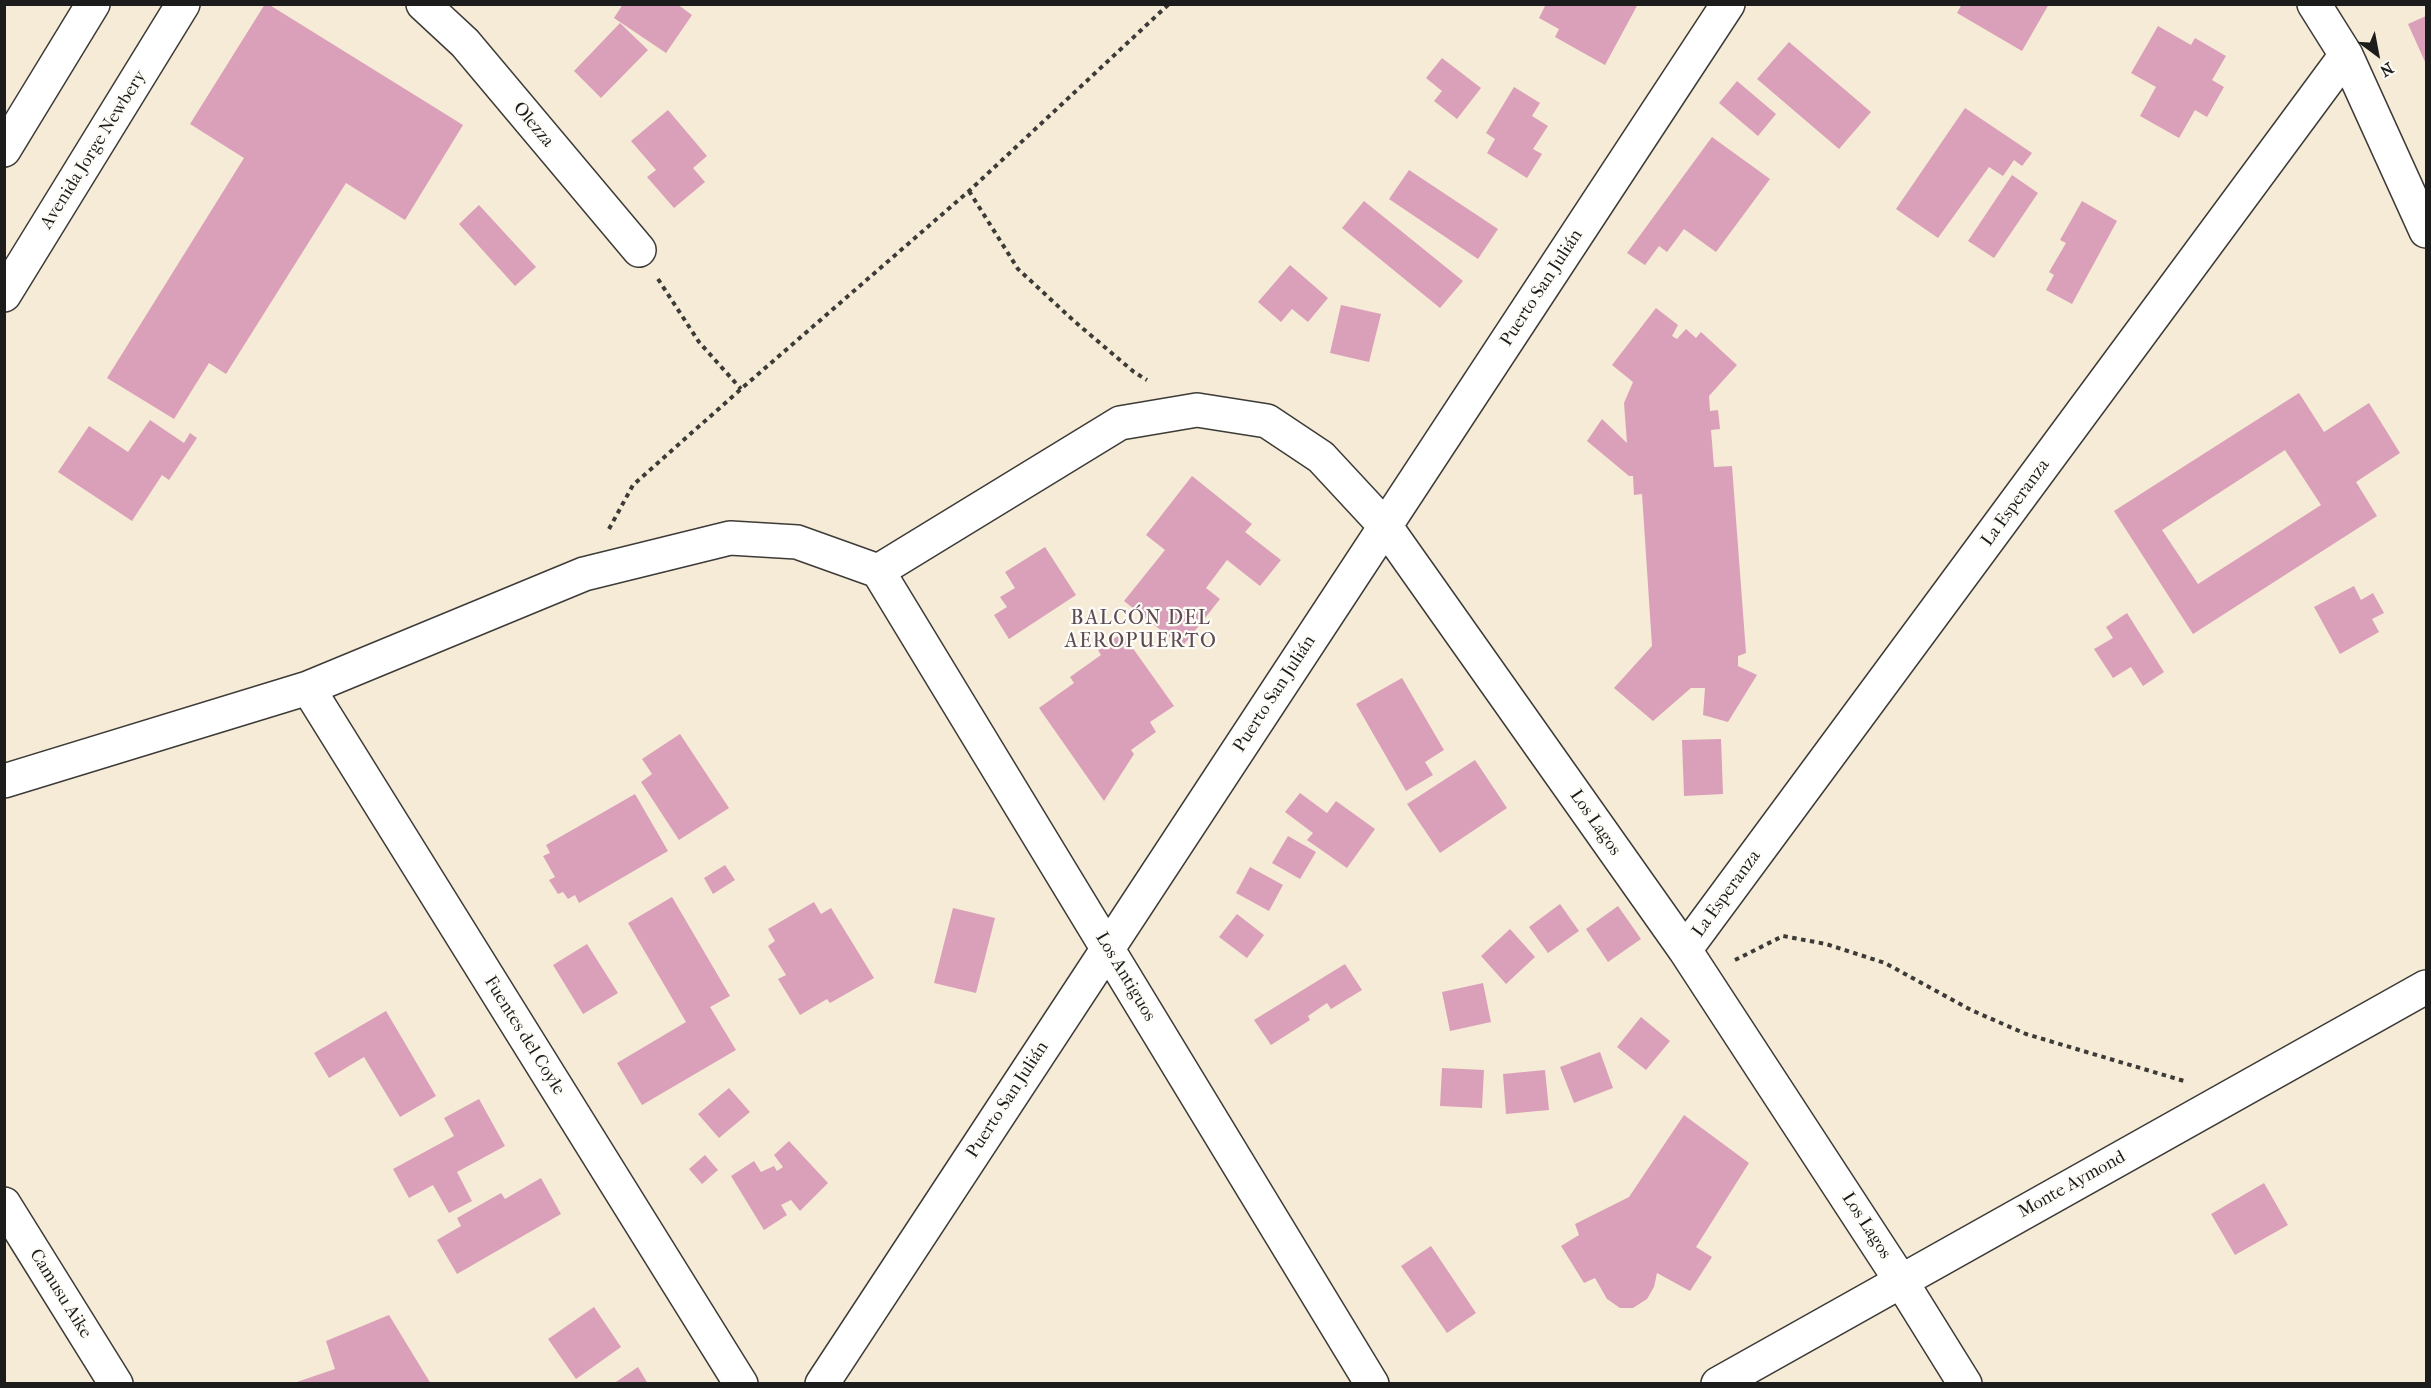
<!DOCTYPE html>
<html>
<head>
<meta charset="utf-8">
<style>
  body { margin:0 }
  #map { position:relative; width:2431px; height:1388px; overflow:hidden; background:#f6ebd6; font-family:"IM FELL French Canon",serif }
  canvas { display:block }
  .frame { position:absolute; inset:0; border:6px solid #1c1c1c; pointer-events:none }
  .north { position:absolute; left:2347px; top:24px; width:60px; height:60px; -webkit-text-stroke:4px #fdfcf7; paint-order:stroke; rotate:148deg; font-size:16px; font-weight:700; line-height:24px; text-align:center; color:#1c1c1c }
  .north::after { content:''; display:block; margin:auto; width:21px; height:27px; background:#1c1c1c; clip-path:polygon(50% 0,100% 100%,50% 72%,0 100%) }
</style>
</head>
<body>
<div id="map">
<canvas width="2431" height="1388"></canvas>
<div class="frame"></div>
<div class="north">N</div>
</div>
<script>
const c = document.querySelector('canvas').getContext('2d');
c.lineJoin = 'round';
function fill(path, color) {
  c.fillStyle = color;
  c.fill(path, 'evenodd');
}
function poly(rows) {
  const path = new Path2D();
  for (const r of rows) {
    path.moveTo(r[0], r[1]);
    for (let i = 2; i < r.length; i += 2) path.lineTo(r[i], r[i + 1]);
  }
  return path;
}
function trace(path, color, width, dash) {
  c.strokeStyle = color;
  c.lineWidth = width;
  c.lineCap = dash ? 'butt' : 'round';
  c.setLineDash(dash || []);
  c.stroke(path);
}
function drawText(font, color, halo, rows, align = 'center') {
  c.font = font + ' "IM FELL French Canon",serif';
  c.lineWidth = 4.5;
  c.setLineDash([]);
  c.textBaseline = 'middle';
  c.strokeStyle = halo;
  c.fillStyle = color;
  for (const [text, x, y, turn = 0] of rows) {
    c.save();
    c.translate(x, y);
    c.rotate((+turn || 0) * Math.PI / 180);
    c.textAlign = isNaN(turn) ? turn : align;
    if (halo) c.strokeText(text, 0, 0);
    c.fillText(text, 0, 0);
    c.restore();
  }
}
fill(poly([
  [265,4,268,4,463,125,405,220,346,183,226,374,209,363,174,419,107,378,244,158,190,124],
  [623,4,677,4,692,15,666,53,614,18],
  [1546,4,1638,4,1605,65,1555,37,1559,29,1539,18],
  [1962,4,2049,4,2022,51,1957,13],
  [2426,16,2426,64,2408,24],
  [620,23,648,50,601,98,574,71],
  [2158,26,2191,45,2195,38,2226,56,2212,80,2224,87,2207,117,2195,110,2179,138,2140,116,2156,87,2131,73],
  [1789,42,1871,112,1839,149,1757,79],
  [1442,58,1481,88,1457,119,1434,101,1442,91,1426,78],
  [1737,81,1776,114,1758,136,1719,103],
  [1514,87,1540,103,1532,116,1548,126,1533,149,1542,154,1527,178,1487,153,1495,139,1486,133],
  [1965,108,2032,153,2022,166,2014,160,2003,176,1989,167,1938,238,1896,209],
  [668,110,707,156,693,168,705,182,674,208,647,177,656,170,631,141],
  [1712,137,1770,179,1716,252,1684,229,1667,252,1659,246,1645,265,1627,253],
  [1409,170,1498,229,1478,259,1389,199],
  [2012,175,2038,193,1994,258,1968,241],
  [1364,201,1463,281,1440,308,1342,228],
  [2082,201,2117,221,2072,304,2046,290,2054,275,2049,272,2066,243,2060,240],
  [479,205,536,267,515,286,459,224],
  [1290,265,1328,298,1308,322,1292,309,1281,322,1258,302],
  [1341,305,1381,314,1369,362,1330,353],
  [1656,308,1678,325,1672,336,1677,339,1686,329,1696,338,1701,332,1737,365,1709,396,1710,411,1718,410,1720,429,1711,430,1714,467,1732,466,1746,653,1738,656,1738,666,1757,675,1728,722,1703,715,1705,688,1691,688,1653,721,1614,688,1652,646,1642,494,1634,495,1633,476,1629,476,1587,441,1602,419,1627,443,1624,403,1633,382,1612,365],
  [2299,393,2324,432,2369,403,2400,453,2356,482,2377,516,2193,634,2114,511],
  [2285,450,2321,505,2198,584,2162,530],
  [150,420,184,443,190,433,197,438,169,480,162,475,132,521,58,472,89,426,128,452],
  [1192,476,1252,524,1245,532,1281,560,1260,586,1227,560,1206,588,1220,599,1182,647,1124,601,1165,550,1146,535],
  [1045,547,1076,595,1009,639,994,615,1007,607,1000,597,1015,588,1005,572],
  [2354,586,2361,600,2373,593,2384,613,2372,619,2379,632,2340,654,2314,607],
  [2127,613,2164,672,2143,686,2131,667,2113,678,2094,649,2113,638,2106,627],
  [1122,633,1174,706,1150,722,1156,732,1131,750,1134,754,1104,801,1039,708,1074,683,1070,677,1101,655,1098,650],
  [1402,678,1444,750,1425,762,1433,775,1406,791,1356,704],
  [680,734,729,808,679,840,641,782,652,774,642,759],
  [1721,739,1723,794,1684,796,1682,740],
  [1475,760,1507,808,1440,853,1407,804],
  [1300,793,1327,813,1336,801,1375,829,1347,868,1307,840,1313,833,1285,812],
  [635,794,668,851,579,903,575,895,568,899,563,892,558,894,549,880,555,877,543,856,550,853,546,845],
  [1288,836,1316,852,1300,879,1272,863],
  [725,865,735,880,713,894,704,878],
  [1250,867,1283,885,1269,911,1236,893],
  [672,897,730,996,710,1007,736,1050,642,1105,617,1063,686,1022,628,923],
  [814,902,821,914,831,908,874,978,830,1003,827,999,800,1015,778,979,786,975,768,946,775,941,768,929],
  [1560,904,1579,931,1548,953,1529,927],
  [1618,906,1641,939,1608,962,1586,929],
  [953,908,995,918,976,993,934,983],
  [1237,914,1264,935,1247,958,1219,937],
  [1510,929,1535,957,1506,984,1481,956],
  [587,944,618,993,583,1014,553,965],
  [1345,964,1362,990,1331,1009,1327,1003,1308,1016,1310,1020,1271,1045,1254,1020],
  [1483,983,1491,1022,1450,1031,1442,992],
  [386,1011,436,1096,400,1117,364,1057,329,1078,314,1053],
  [1641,1017,1670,1041,1646,1070,1617,1047],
  [1600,1052,1613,1088,1574,1103,1560,1067],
  [1442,1068,1484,1070,1482,1108,1440,1106],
  [1545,1070,1549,1110,1506,1114,1503,1074],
  [729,1088,750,1112,719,1138,698,1114],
  [479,1099,505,1146,457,1172,472,1201,449,1213,433,1185,409,1198,393,1169,454,1136,444,1118],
  [1684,1115,1749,1163,1696,1247,1712,1257,1690,1291,1657,1273,1654,1287,1647,1299,1633,1308,1620,1308,1607,1299,1595,1278,1584,1283,1561,1246,1579,1235,1575,1224,1629,1197],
  [789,1141,828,1183,800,1211,791,1200,781,1205,787,1215,764,1230,731,1176,754,1161,761,1172,774,1166,777,1171,783,1167,774,1155],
  [705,1155,718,1170,702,1184,689,1169],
  [541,1178,561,1214,457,1274,437,1240,461,1226,457,1218,501,1193,505,1199],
  [2264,1183,2288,1225,2235,1255,2211,1214],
  [1431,1246,1476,1313,1447,1333,1401,1266],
  [594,1307,621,1347,576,1379,548,1339],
  [389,1315,431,1384,291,1384,335,1369,326,1341],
  [638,1367,648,1384,613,1384]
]), '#daa0b9');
const minor = poly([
  [423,4,465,43,639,250],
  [2314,4,2346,55,2426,231],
  [4,150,93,4],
  [4,295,183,4],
  [878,571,1372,1384],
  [308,688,741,1384],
  [4,781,308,688,584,574,730,538,797,542,878,571,1120,423,1197,410,1267,421,1321,457,1386,527,1685,950,1901,1281,1965,1384],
  [1685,950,2346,55],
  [4,1204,116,1384],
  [822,1384,1728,4],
  [1718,1384,2426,987]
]);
trace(minor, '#3d3b38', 36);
trace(poly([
  [969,191,1018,269,1074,321,1134,372,1147,380],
  [658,279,699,342,741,389],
  [609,529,633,485,741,389,969,191,1169,4],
  [1735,960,1783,936,1826,944,1885,963,1971,1010,2026,1034,2184,1081]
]), '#3d3b38', 4, [4.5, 4.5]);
trace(minor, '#fff', 33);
drawText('18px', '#1c1c1c', '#fdfcf7', [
  ["Olezza",533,125,50],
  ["Avenida Jorge Newbery",94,150,-58],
  ["Puerto San Julián",1542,288,-57],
  ["La Esperanza",2016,503,-54],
  ["Puerto San Julián",1275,694,-57],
  ["Los Lagos",1595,823,55],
  ["La Esperanza",1727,894,-54],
  ["Los Antiguos",1125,977,59],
  ["Fuentes del Coyle",524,1036,58],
  ["Puerto San Julián",1008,1100,-57],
  ["Monte Aymond",2072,1185,-29],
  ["Los Lagos",1866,1226,57],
  ["Camusu Aike",60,1294,58]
]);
c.letterSpacing = '1.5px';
drawText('20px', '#5e4a53', '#fdfcf7', [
  ["BALCÓN DEL",1141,619],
  ["AEROPUERTO",1141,642]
]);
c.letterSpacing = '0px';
</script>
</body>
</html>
